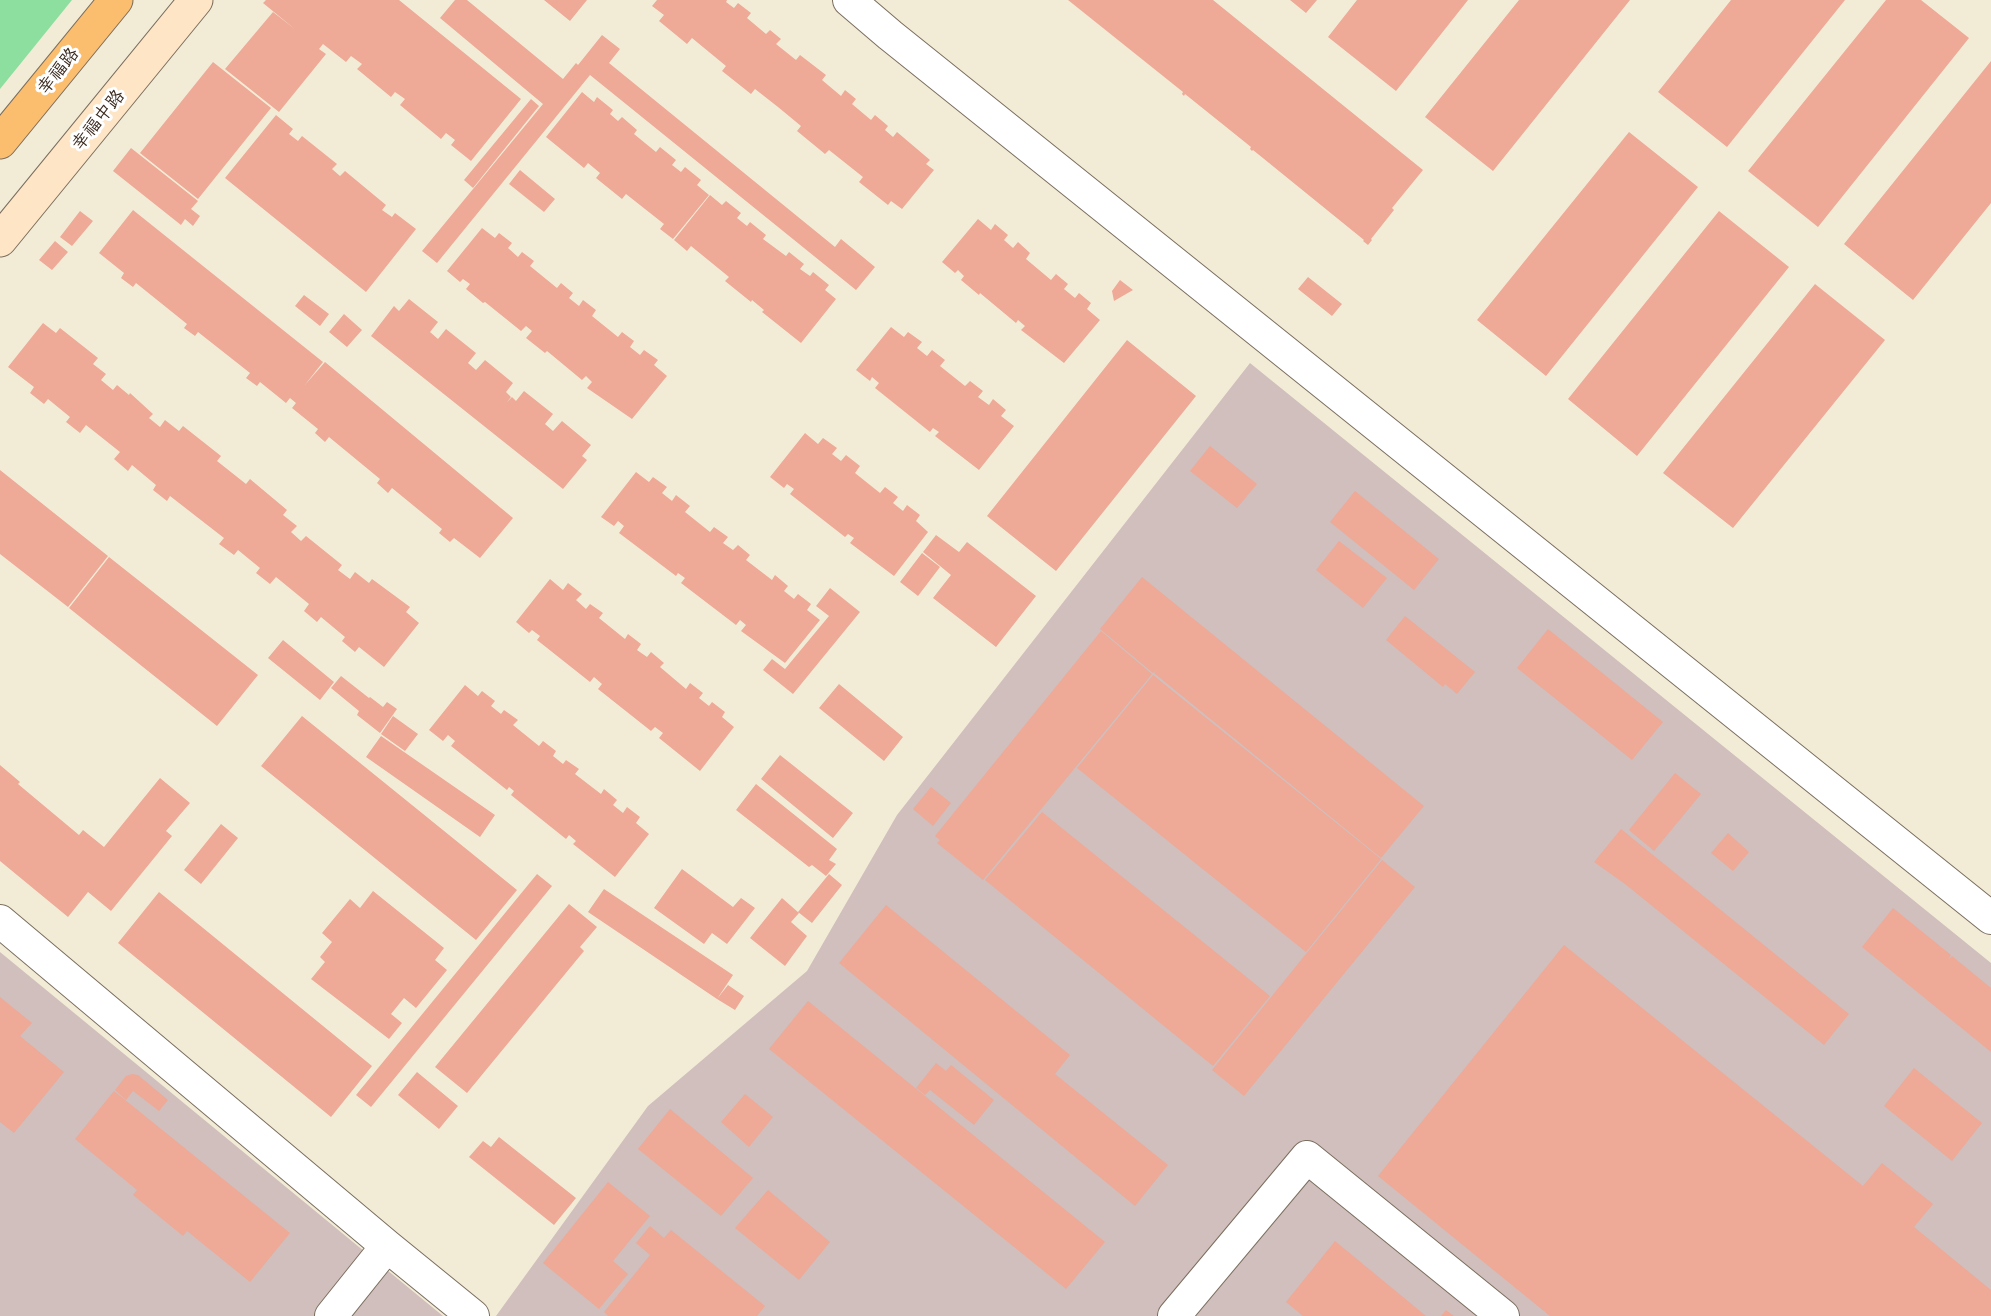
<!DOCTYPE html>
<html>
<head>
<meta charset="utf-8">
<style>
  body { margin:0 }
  canvas { display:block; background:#f2ecd7 }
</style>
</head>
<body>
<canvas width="1991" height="1316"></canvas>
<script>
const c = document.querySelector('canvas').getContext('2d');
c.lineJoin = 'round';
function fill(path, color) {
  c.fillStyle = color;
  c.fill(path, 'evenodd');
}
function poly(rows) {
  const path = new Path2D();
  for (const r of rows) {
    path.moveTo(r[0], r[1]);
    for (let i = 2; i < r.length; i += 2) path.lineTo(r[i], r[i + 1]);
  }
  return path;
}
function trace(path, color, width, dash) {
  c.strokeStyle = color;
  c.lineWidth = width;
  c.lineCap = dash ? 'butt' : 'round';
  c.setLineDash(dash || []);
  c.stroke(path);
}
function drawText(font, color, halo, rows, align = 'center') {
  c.font = font + ' Mali,"LXGW WenKai TC",sans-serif';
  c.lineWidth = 6;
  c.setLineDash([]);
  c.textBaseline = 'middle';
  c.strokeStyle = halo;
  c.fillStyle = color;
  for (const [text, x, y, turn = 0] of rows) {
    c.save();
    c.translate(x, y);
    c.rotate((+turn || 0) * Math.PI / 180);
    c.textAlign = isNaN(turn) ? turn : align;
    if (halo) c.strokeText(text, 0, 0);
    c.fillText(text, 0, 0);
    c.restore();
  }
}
fill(poly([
  [1250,363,1991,963,1991,1316,496,1316,648,1106,807,971,897,815],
  [0,952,443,1316,0,1316]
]), '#d1bfbd');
fill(poly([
  [0,0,72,0,0,89]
]), '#8cdf9f');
fill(poly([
  [266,0,399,0,521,99,471,161,451,145,455,140,446,133,441,139,400,105,405,99,395,92,391,97,357,69,362,64,351,56,346,62,323,44,319,49,326,54,279,112,225,69,273,12,296,30,263,3],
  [455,0,467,0,563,79,576,63,578,65,602,35,620,49,609,63,835,247,841,239,875,267,856,290,590,75,437,263,422,251,543,104,440,18],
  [544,0,587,0,570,21],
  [657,0,727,0,726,2,734,8,738,3,751,13,747,18,766,34,770,30,781,39,776,44,796,60,800,55,826,75,822,80,841,96,845,90,856,99,852,104,871,120,875,115,888,126,885,130,893,137,897,132,930,160,926,164,934,170,902,209,891,201,888,205,859,182,863,177,829,150,825,154,797,131,801,126,778,107,755,89,751,94,722,71,726,66,692,38,687,44,659,21,664,15,652,6],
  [1068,0,1213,0,1423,170,1392,208,1394,210,1371,239,1372,240,1368,245,1363,241,1364,240,1253,150,1252,151,1250,149,1251,147,1185,94,1184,96,1182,94,1183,92],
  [1290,0,1317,0,1306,13],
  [1357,0,1468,0,1396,91,1328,37],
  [1519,0,1630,0,1493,171,1425,117],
  [1731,0,1845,0,1727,147,1658,92],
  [1886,0,1921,0,1969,38,1818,227,1748,171],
  [1991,61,1991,203,1913,300,1844,244],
  [213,62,271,108,198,199,140,153],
  [582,92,594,102,597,97,613,110,610,114,618,121,622,117,637,130,634,134,656,152,660,147,676,160,672,165,681,172,685,167,701,180,697,185,709,195,673,239,660,229,664,224,626,194,622,199,596,178,600,173,588,163,584,168,546,137],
  [531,99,539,106,473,188,464,180],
  [276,115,293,129,289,134,298,141,302,136,337,164,332,169,340,176,345,171,386,205,382,210,392,217,395,213,416,229,366,292,225,178],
  [1629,132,1698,187,1546,376,1477,320],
  [131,148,198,201,191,209,200,216,193,226,185,219,181,225,113,171],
  [520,170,555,199,544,212,509,184],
  [710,195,722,205,726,201,741,213,737,218,747,226,750,222,766,235,763,239,786,256,789,252,804,264,800,269,810,276,813,272,829,285,825,290,836,299,801,343,762,312,764,310,752,300,751,302,725,281,729,277,691,246,687,251,674,240],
  [133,210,323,362,304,386,325,362,513,518,480,558,454,538,450,542,439,533,442,529,392,488,388,493,377,483,380,479,329,437,325,442,315,433,318,429,292,408,296,403,290,398,286,403,260,382,257,386,246,378,250,373,198,332,195,336,184,328,187,324,136,283,133,287,121,278,124,273,99,253],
  [80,211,93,221,72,246,60,237],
  [1719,211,1789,267,1637,456,1568,399],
  [978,219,991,230,995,224,1008,235,1004,240,1013,248,1018,242,1030,253,1026,259,1051,280,1056,274,1068,284,1064,289,1075,298,1079,293,1091,303,1087,309,1100,320,1064,363,1021,330,1025,326,1018,320,1016,323,980,293,979,295,961,280,964,276,958,270,955,273,942,262],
  [482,228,495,238,499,233,512,243,508,248,518,257,522,252,534,261,530,266,557,288,561,283,573,293,569,298,579,306,583,300,596,310,592,316,618,337,622,332,634,341,630,347,640,355,644,350,658,360,654,365,667,376,632,419,587,388,592,382,586,376,582,380,547,351,545,353,526,338,532,331,526,326,521,331,485,302,483,303,466,289,470,284,463,279,460,282,447,271],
  [55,241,68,252,52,270,39,260],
  [1308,277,1342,304,1332,316,1298,289],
  [1120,280,1133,290,1114,301,1112,291],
  [1815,284,1885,340,1733,528,1663,473],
  [304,295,329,314,320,326,295,306],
  [409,299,438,322,430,332,438,339,446,329,476,353,468,363,476,370,485,360,513,383,506,392,511,397,507,402,512,397,516,401,524,391,553,414,545,424,553,431,562,421,591,445,582,456,587,460,563,489,371,336,394,306,399,311],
  [344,314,362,330,347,347,329,332],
  [43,323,56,333,60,328,98,358,93,364,106,374,101,380,113,390,117,385,129,395,130,393,153,414,149,418,160,427,165,420,179,431,183,426,221,456,217,461,246,484,250,479,287,510,283,515,297,526,291,532,301,541,306,536,342,565,338,570,350,579,355,572,369,583,372,579,410,607,406,612,419,623,384,667,359,647,355,652,342,641,345,637,321,617,317,622,304,611,309,604,276,577,270,584,256,573,260,568,238,550,234,555,219,544,224,538,170,496,167,501,153,490,156,485,132,465,128,471,114,459,120,452,86,425,80,433,66,422,70,417,48,399,44,404,30,393,34,387,8,367],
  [891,327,904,337,908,332,922,342,917,348,927,356,932,350,945,360,940,366,965,386,970,381,983,391,978,397,989,405,993,399,1006,410,1001,416,1014,426,979,470,935,436,939,432,933,428,930,432,875,388,879,383,872,377,870,381,856,370],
  [1127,340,1196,396,1056,571,987,516],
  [805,433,818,444,823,438,837,448,832,454,841,461,846,455,860,466,855,473,880,493,885,487,898,497,893,503,903,511,907,505,920,515,916,521,928,532,894,576,850,543,854,538,848,534,845,537,790,494,794,489,787,484,784,488,770,477],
  [1210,446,1257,484,1237,508,1190,471],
  [0,470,108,556,68,607,0,554],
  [636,472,649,482,653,477,667,487,662,493,672,501,676,495,690,506,685,512,710,532,714,527,728,537,723,543,733,550,738,545,750,555,746,560,772,580,775,575,788,586,784,591,794,599,798,594,811,604,807,610,820,620,785,663,741,631,746,625,740,620,736,625,681,583,685,578,678,573,676,576,619,533,624,526,618,521,614,526,601,517],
  [1355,491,1439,559,1414,590,1330,522],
  [936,535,959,552,967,542,1036,596,996,647,933,598,951,575,923,552],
  [1339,541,1387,578,1363,608,1316,570],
  [922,553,940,567,918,596,900,582],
  [109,557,258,675,217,726,69,608],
  [1142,577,1424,806,1381,858,1154,673,1157,670,1153,673,1100,629],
  [550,579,563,590,568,583,582,594,576,600,586,609,590,604,603,613,599,618,625,639,628,634,641,644,637,650,647,657,651,652,664,663,660,667,686,689,690,683,703,693,699,698,709,706,712,702,725,712,722,717,734,727,700,771,659,738,663,733,655,727,651,731,598,689,602,684,594,677,590,682,537,640,540,636,532,630,529,633,516,622],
  [830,588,860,612,793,694,763,670,772,659,785,669,829,616,816,606],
  [1405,616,1475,672,1457,694,1445,684,1443,687,1386,640],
  [1548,629,1663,722,1632,760,1517,668],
  [1101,631,1152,674,983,880,937,843,940,840,935,836],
  [283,640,334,682,320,700,268,658],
  [1153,675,1381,859,1306,952,1077,768],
  [341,676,369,698,370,697,383,707,387,702,397,709,380,733,357,715,359,711,331,688],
  [839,684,903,737,884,761,819,708],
  [465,685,478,696,482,691,495,701,491,706,501,714,504,710,518,720,513,725,539,746,543,741,556,751,553,756,563,764,566,760,579,769,575,774,601,794,604,789,617,800,613,805,623,813,627,807,640,817,636,823,649,834,615,877,573,844,576,841,569,835,566,839,511,795,514,791,509,787,507,790,451,746,455,741,448,735,443,741,429,730],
  [302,716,517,890,476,940,261,766],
  [393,716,418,734,405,751,381,734],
  [381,736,495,815,480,837,366,757],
  [780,755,853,813,833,838,761,779],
  [0,765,20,782,18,784,79,835,83,830,104,847,160,778,190,803,166,831,172,836,111,911,88,892,68,917,0,861],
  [1675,773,1701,794,1654,851,1629,830],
  [756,784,837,849,829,860,836,864,826,876,812,865,809,867,736,810],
  [931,787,951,803,933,826,913,809],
  [1042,812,1270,996,1213,1066,985,880],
  [221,824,238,838,201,884,184,870],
  [1621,829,1849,1014,1824,1045,1625,884,1594,862],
  [1728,833,1749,852,1733,871,1711,853],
  [1382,860,1415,887,1244,1096,1212,1070],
  [682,869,733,907,741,898,755,908,727,944,712,933,704,944,654,908],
  [537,874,552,886,371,1107,356,1095],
  [829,874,842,885,812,923,798,912],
  [604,889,733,975,717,999,588,912],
  [373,891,444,948,435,960,447,970,416,1008,404,998,391,1014,402,1023,389,1039,311,979,325,962,320,957,332,942,322,933,350,899,360,908],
  [159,892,372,1066,331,1117,118,943],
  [782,898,799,913,791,922,807,936,785,966,750,938],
  [569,904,597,927,580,947,584,951,467,1093,435,1067],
  [886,905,1070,1055,1055,1074,1168,1165,1135,1206,839,963],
  [1893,908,1951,955,1948,960,1952,956,1991,988,1991,1052,1862,947],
  [1564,945,1863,1186,1882,1163,1933,1204,1914,1227,1991,1290,1991,1316,1550,1316,1378,1176],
  [728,985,744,996,735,1010,717,999],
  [0,997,32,1023,20,1036,64,1072,14,1133,0,1122],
  [808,1001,1105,1242,1066,1289,769,1049],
  [936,1063,946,1071,951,1065,994,1100,974,1125,930,1090,925,1095,916,1088],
  [1914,1068,1982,1123,1952,1161,1884,1106],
  [417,1072,458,1106,439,1129,398,1095],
  [132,1074,138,1075,168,1100,159,1111,133,1091,126,1100,115,1090,126,1076],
  [114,1091,290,1233,250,1282,187,1231,183,1236,133,1195,137,1190,75,1139],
  [745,1094,773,1117,749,1147,721,1122],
  [670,1109,753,1178,721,1216,638,1149],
  [499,1137,576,1198,554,1225,469,1157,483,1141,491,1147],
  [608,1182,650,1216,613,1261,628,1274,599,1309,543,1263],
  [768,1190,830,1242,799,1280,735,1228],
  [650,1226,664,1238,671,1230,765,1306,757,1316,608,1316,604,1312,650,1255,636,1243],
  [1335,1241,1426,1316,1303,1316,1286,1302],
  [1446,1310,1454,1316,1441,1316]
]), '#eea997');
const minor = poly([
  [849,0,890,35,1991,918],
  [0,921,387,1246,473,1316],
  [331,1316,387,1246],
  [1174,1316,1307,1157,1503,1316]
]);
const secondary = poly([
  [0,240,196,0]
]);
const primary = poly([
  [0,142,116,0]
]);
trace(minor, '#7b6e5f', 34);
trace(secondary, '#7b6e5f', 35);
trace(primary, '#7b6e5f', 35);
trace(minor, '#fff', 32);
trace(secondary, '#fde5c5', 33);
trace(primary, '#fbbd6e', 33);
drawText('18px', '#3b2a1e', '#fff', [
  ["幸福路",58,71,-51],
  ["幸福中路",98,120,-51]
]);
</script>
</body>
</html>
